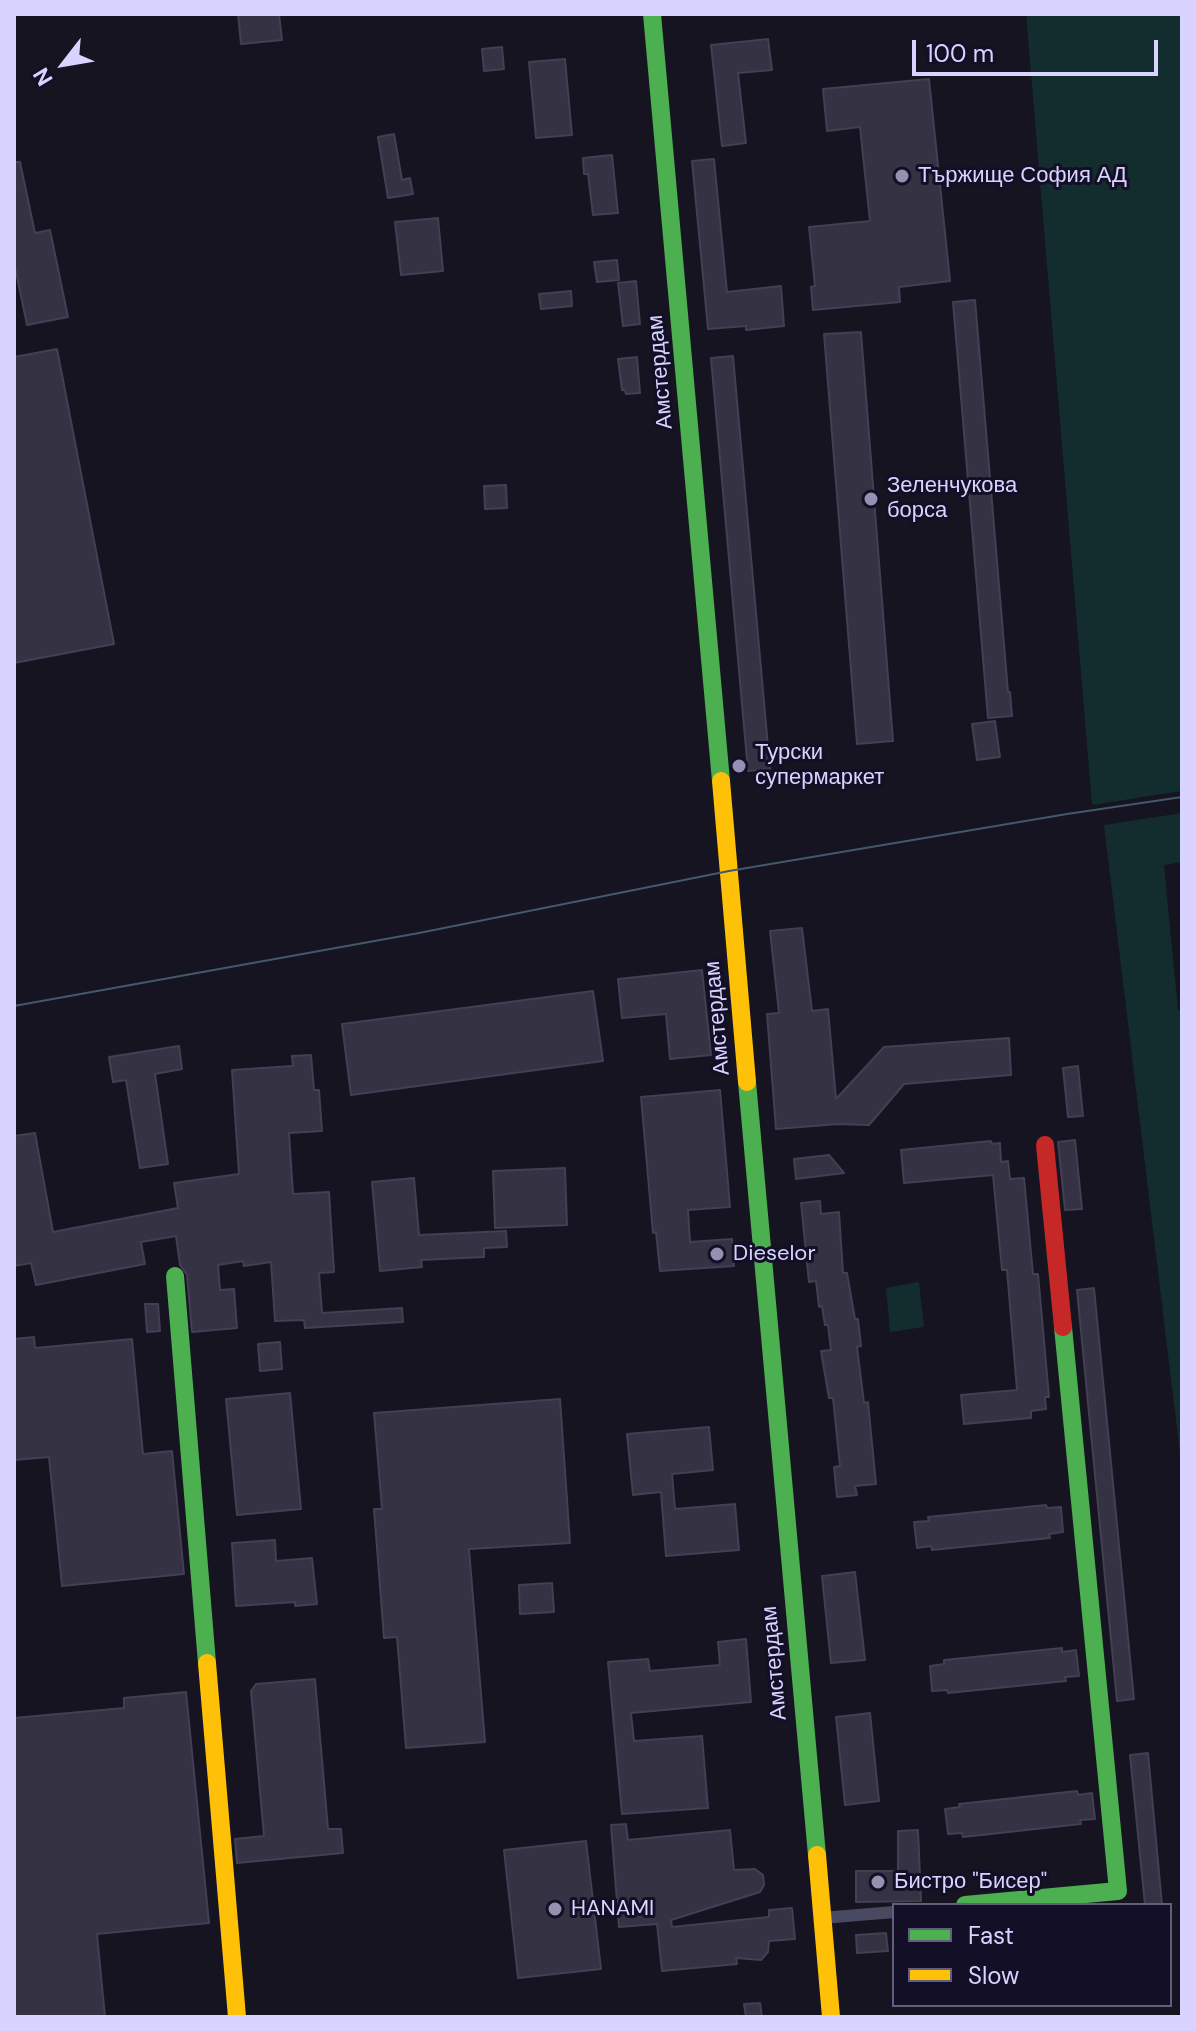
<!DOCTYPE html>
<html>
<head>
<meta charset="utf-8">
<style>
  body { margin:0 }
  #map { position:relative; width:1196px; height:2031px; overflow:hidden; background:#161421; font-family:"DM Sans",sans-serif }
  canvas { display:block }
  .frame { position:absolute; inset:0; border:16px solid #d9d4ff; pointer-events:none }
  .legend { position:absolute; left:892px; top:1903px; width:280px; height:104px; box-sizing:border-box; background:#130f26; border:2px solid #625e7d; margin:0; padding:10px 14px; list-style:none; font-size:24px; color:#d9d4ff }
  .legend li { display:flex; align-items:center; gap:16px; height:40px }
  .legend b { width:40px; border:2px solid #625e7d }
  .north { position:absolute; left:24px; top:24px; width:80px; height:80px; -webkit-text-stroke:6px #130f26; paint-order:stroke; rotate:239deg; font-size:22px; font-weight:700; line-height:32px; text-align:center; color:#d9d4ff }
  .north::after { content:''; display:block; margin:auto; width:28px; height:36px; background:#d9d4ff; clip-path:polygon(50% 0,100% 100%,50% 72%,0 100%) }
  .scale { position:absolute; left:912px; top:40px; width:246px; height:36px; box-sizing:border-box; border:4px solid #d9d4ff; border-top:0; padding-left:10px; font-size:24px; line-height:28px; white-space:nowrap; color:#d9d4ff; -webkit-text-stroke:6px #130f26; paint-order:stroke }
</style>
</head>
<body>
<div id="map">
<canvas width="1196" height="2031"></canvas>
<div class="frame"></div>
<ul class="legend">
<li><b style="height:10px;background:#4caf50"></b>Fast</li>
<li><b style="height:10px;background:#ffc107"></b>Slow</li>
</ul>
<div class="north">N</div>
<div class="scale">100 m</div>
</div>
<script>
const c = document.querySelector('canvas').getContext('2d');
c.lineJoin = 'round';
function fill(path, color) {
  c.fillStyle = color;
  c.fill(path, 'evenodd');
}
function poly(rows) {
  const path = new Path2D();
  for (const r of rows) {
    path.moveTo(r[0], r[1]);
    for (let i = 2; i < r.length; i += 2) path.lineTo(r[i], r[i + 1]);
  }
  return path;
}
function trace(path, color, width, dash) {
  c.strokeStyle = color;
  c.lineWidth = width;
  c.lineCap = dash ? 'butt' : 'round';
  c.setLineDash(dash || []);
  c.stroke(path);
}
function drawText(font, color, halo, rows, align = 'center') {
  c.font = font + ' "DM Sans",sans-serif';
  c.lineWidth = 6;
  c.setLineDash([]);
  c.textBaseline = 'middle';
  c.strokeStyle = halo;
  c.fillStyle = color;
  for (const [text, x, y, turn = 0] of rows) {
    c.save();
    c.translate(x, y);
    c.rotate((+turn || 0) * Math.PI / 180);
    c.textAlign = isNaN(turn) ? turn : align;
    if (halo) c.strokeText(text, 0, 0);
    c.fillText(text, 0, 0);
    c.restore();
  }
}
fill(poly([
  [1026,14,1182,14,1182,791,1092,805],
  [1182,813,1182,862,1164,865,1178,1010,1182,1010,1182,1470,1104,825],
  [919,1282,924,1327,890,1332,886,1288]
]), '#132c2d');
const building = poly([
  [238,14,279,14,282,40,241,44,238,14],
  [768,39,772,70,738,73,746,143,722,146,711,45,768,39],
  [502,47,504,69,484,71,482,49,502,47],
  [565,59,572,135,536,138,529,62,565,59],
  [929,79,950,281,899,287,900,302,813,310,811,287,815,286,809,227,870,221,860,127,827,131,823,89,929,79],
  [394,134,402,180,410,178,413,194,388,198,378,137,394,134],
  [612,155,618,213,593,215,588,174,584,174,583,158,612,155],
  [714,159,727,292,781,286,784,326,746,330,746,326,708,329,692,161,714,159],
  [14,162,20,162,35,233,50,230,68,317,27,325,14,262,14,162],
  [438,218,443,271,401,275,395,222,438,218],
  [617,260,619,280,597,282,594,262,617,260],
  [636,281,640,324,623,326,618,283,636,281],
  [571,291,572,306,541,309,539,294,571,291],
  [975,300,1008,692,1010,692,1012,716,988,718,953,302,975,300],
  [861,332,893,741,857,744,824,334,861,332],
  [57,349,114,644,14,663,14,357,57,349],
  [733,356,770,769,748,771,711,358,733,356],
  [637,357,640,393,626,394,625,390,622,390,618,359,637,357],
  [506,485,507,508,485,509,484,486,506,485],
  [995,721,1000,757,977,760,972,724,995,721],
  [802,928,812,1011,828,1009,836,1099,884,1047,1009,1038,1011,1075,904,1084,869,1125,838,1124,776,1129,767,1014,779,1013,770,931,802,928],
  [702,970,711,1055,670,1059,666,1014,622,1018,618,979,702,970],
  [593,991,603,1061,351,1095,342,1024,593,991],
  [179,1046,182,1069,155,1074,168,1164,140,1168,126,1080,113,1082,109,1057,179,1046],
  [311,1055,314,1090,319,1090,322,1131,289,1133,293,1194,329,1192,334,1272,319,1273,322,1313,402,1308,403,1322,305,1328,304,1320,275,1321,271,1262,244,1266,243,1261,218,1265,220,1290,234,1289,237,1328,192,1332,187,1275,180,1265,176,1236,141,1242,145,1264,36,1285,31,1263,14,1266,14,1136,35,1133,53,1232,178,1208,174,1183,239,1174,232,1070,293,1066,292,1056,311,1055],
  [1078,1066,1083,1116,1068,1117,1063,1068,1078,1066],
  [720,1090,730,1207,688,1210,690,1242,732,1239,734,1266,660,1271,656,1232,653,1233,641,1097,720,1090],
  [1075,1140,1082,1209,1065,1210,1058,1142,1075,1140],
  [991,1141,992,1144,1000,1143,1001,1162,1008,1161,1010,1179,1024,1178,1033,1274,1038,1274,1049,1397,1045,1397,1046,1409,1031,1411,1031,1418,964,1424,961,1395,1017,1390,1007,1270,1002,1270,993,1175,904,1183,901,1150,991,1141],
  [829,1155,844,1173,796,1179,794,1159,829,1155],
  [565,1168,567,1225,495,1228,493,1171,565,1168],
  [414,1178,419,1235,506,1231,507,1247,484,1248,484,1257,421,1260,422,1267,380,1271,372,1182,414,1178],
  [820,1201,821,1214,839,1212,843,1273,847,1273,855,1319,858,1319,861,1346,857,1347,864,1403,868,1402,876,1484,855,1486,857,1495,837,1497,834,1467,840,1466,833,1398,829,1398,821,1351,831,1350,828,1325,825,1325,822,1306,819,1307,816,1281,809,1282,801,1203,820,1201],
  [1094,1288,1134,1699,1117,1701,1077,1290,1094,1288],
  [145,1304,158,1304,160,1331,147,1332,145,1304],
  [34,1337,35,1348,132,1339,143,1454,172,1451,184,1574,62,1586,49,1457,14,1460,14,1339,34,1337],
  [280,1342,282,1369,260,1371,258,1344,280,1342],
  [290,1393,301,1509,237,1515,226,1399,290,1393],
  [560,1399,570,1543,469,1549,485,1742,406,1748,397,1637,384,1638,374,1509,382,1509,374,1413,560,1399],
  [709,1427,713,1470,672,1474,675,1509,735,1504,739,1550,666,1556,661,1492,633,1495,627,1434,709,1427],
  [1046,1505,1047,1508,1061,1507,1063,1532,1049,1534,1050,1538,932,1550,931,1546,917,1548,914,1522,929,1521,928,1517,1046,1505],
  [275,1540,276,1561,312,1558,317,1604,295,1606,295,1602,236,1606,232,1543,275,1540],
  [855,1572,865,1660,831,1663,822,1576,855,1572],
  [552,1583,554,1612,520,1614,519,1585,552,1583],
  [746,1639,751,1702,631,1713,634,1741,702,1736,708,1808,622,1814,608,1662,648,1659,650,1671,720,1665,718,1642,746,1639],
  [1062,1648,1062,1652,1076,1650,1079,1676,1065,1677,1066,1681,948,1693,947,1690,932,1691,930,1666,944,1664,944,1660,1062,1648],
  [315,1679,328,1829,341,1829,343,1853,237,1863,235,1839,264,1836,251,1691,256,1684,315,1679],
  [186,1692,209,1923,97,1934,105,2017,14,2017,14,1718,124,1708,124,1698,186,1692],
  [870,1713,879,1801,845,1805,836,1717,870,1713],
  [1148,1753,1162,1905,1145,1905,1130,1755,1148,1753],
  [1077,1791,1078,1795,1092,1793,1095,1819,1080,1820,1081,1824,963,1837,962,1833,948,1834,945,1809,960,1807,959,1804,1077,1791],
  [626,1824,628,1840,730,1830,734,1870,755,1869,763,1875,764,1885,760,1892,671,1920,672,1927,769,1917,769,1910,792,1908,795,1939,769,1941,768,1952,761,1960,736,1958,737,1964,662,1971,657,1924,619,1927,611,1825,626,1824],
  [918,1830,921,1901,856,1902,856,1871,898,1871,898,1831,918,1830],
  [586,1841,601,1969,518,1978,504,1850,586,1841],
  [886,1933,888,1951,857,1953,856,1935,886,1933],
  [760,2003,762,2017,746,2017,744,2004,760,2003]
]);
fill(building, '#343243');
trace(building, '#433f54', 2);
trace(poly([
  [822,1918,894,1912]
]), '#4a4962', 12);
trace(poly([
  [652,14,721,781],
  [747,1082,817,1855],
  [175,1276,207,1663],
  [965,1905,1118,1891,1063,1327]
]), '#4caf50', 18);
trace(poly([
  [721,781,747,1082],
  [207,1663,237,2017],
  [817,1855,831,2017]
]), '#ffc107', 18);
trace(poly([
  [1045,1145,1063,1327]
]), '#c62828', 18);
trace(poly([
  [14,1006,419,933,729,871,1067,814,1182,797]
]), '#43596b', 2);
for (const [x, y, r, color] of [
  [902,176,8,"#9591b1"],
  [871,499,8,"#9591b1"],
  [739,766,8,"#9591b1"],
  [717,1254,8,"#9591b1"],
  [878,1882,8,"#9591b1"],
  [555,1909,8,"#9591b1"]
]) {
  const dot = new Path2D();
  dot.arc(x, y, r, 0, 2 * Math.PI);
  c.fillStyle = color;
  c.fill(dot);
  trace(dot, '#130f26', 3);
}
drawText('22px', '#d9d4ff', '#130f26', [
  ["Тържище София АД",918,176],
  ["Зеленчукова",887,486],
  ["борса",887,511],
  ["Турски",755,753],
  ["супермаркет",755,778],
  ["Dieselor",733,1254],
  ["Бистро \"Бисер\"",894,1882],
  ["HANAMI",571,1909]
], 'left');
drawText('22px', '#d9d4ff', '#130f26', [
  ["Амстердам",661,372,-95],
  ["Амстердам",718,1018,-95],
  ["Амстердам",775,1663,-95]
]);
</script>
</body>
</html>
